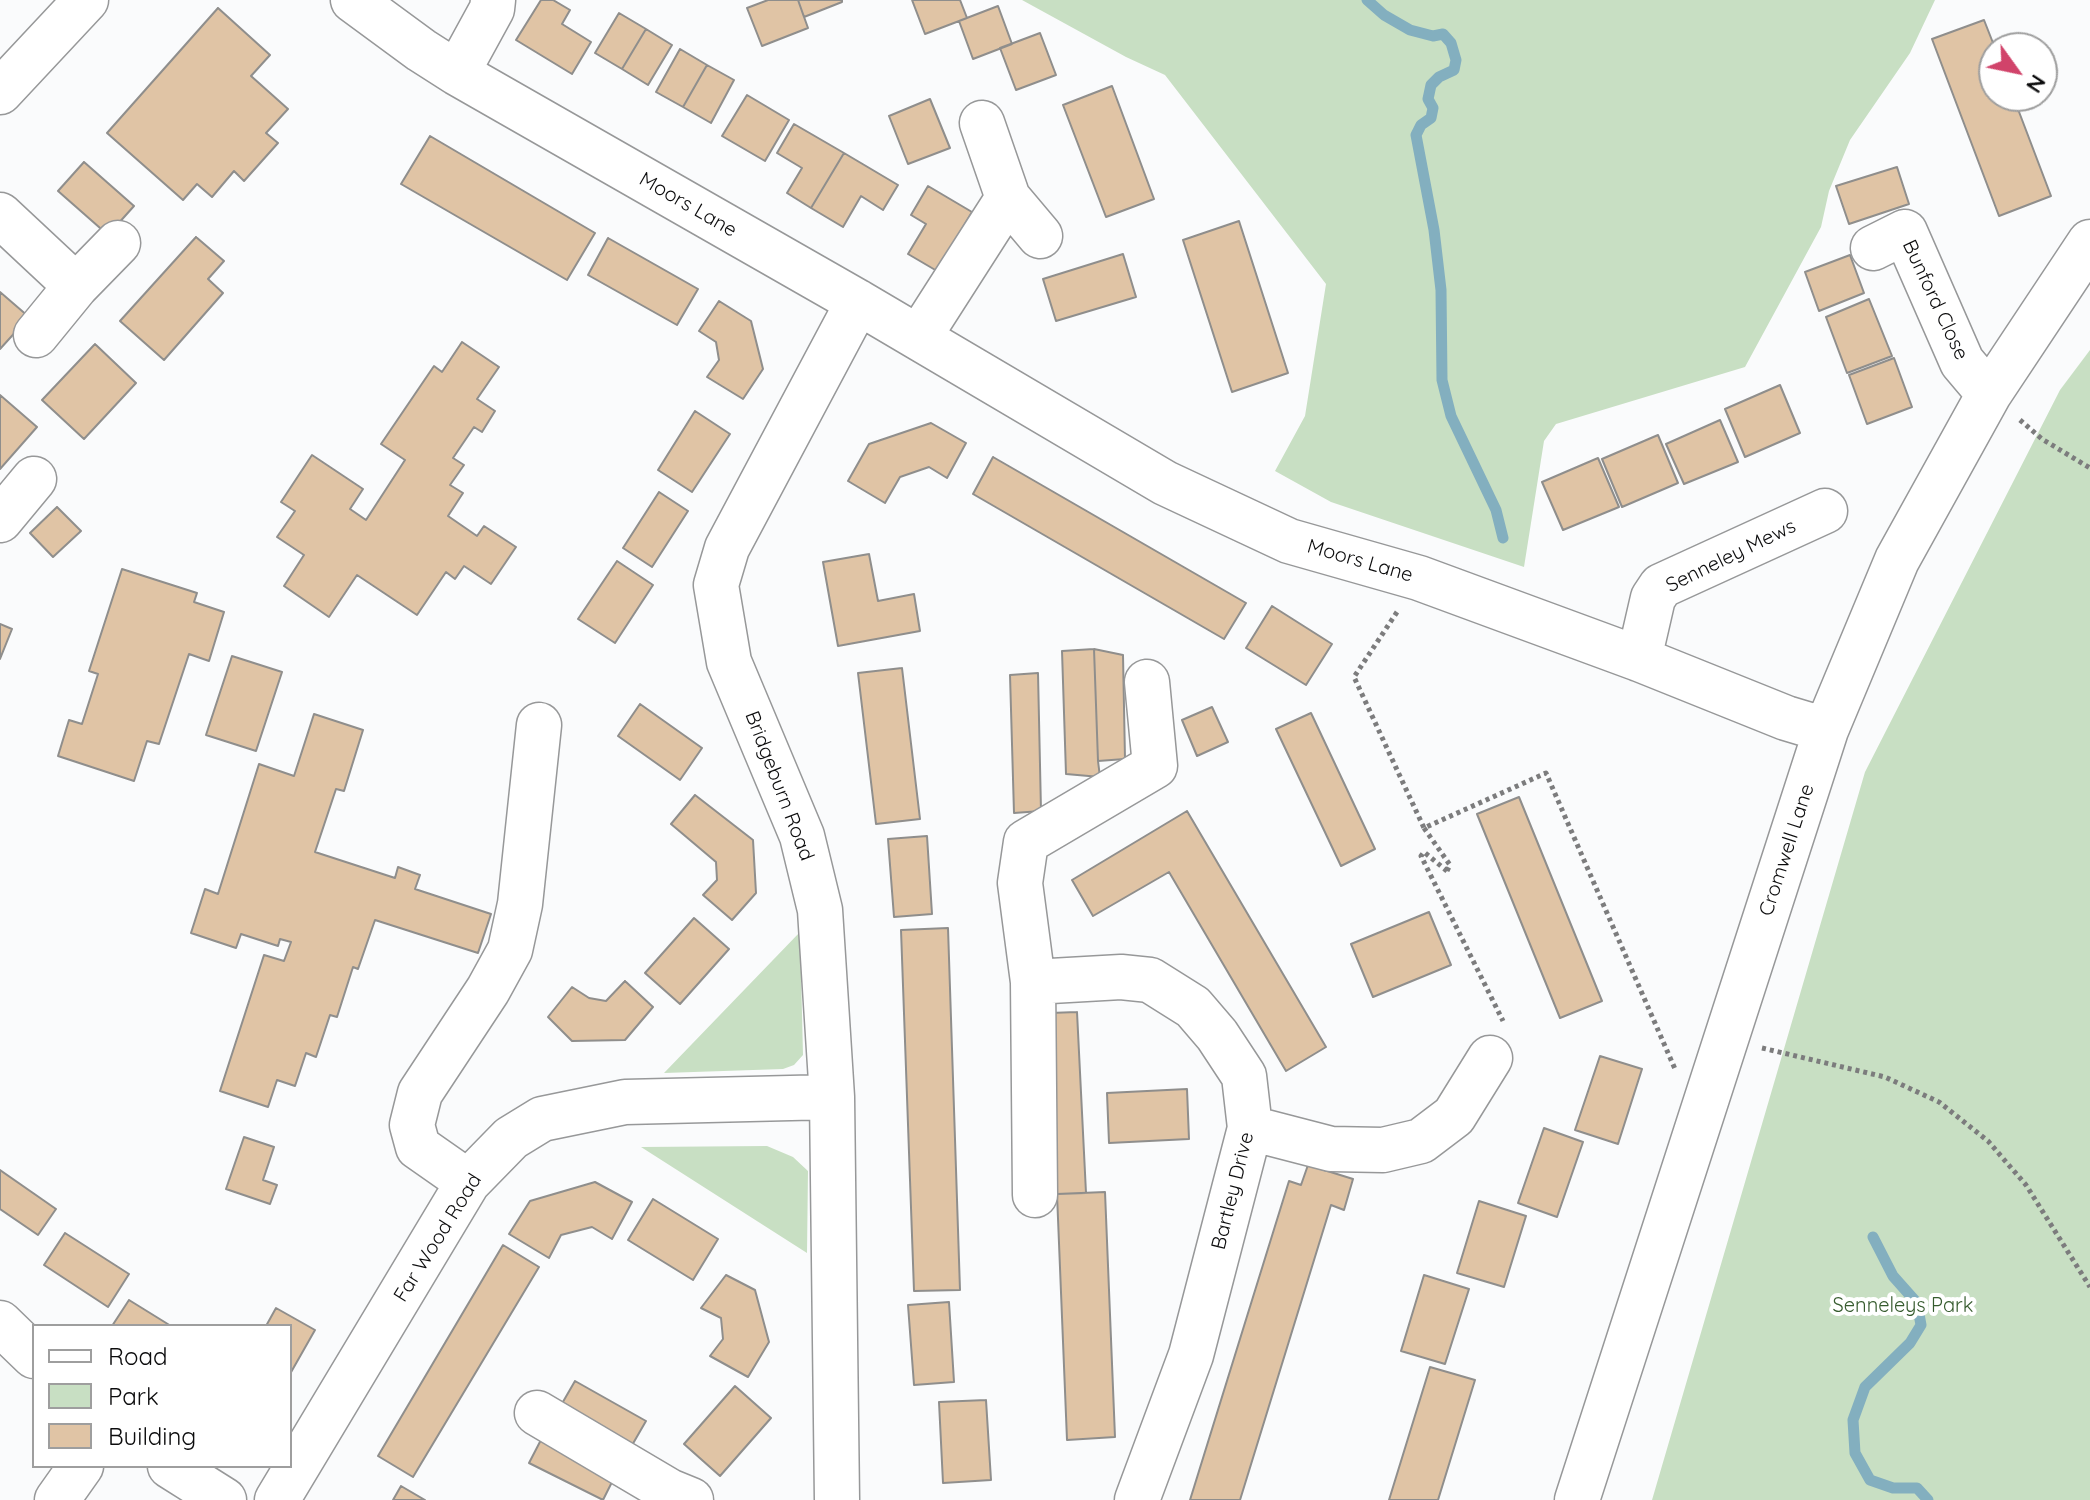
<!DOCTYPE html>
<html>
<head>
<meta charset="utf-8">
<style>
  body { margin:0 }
  #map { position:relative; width:2090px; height:1500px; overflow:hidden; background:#fafbfc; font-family:Quicksand,sans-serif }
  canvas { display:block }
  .legend { position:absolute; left:32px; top:1324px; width:260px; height:144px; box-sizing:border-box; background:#fff; border:2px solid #9e9e9e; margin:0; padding:10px 14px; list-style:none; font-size:24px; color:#0c0c0d }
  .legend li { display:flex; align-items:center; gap:16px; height:40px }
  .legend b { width:40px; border:2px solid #9e9e9e }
  .north { position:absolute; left:1978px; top:32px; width:80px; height:80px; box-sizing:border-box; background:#fff; border:2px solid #9e9e9e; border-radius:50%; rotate:123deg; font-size:22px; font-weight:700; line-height:32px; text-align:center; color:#0c0c0d }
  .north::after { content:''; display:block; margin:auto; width:28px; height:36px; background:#d1436a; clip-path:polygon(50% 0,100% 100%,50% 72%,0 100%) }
</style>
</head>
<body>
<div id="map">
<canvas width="2090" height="1500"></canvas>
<ul class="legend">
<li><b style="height:10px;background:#fff"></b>Road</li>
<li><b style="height:22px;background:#c8dfc3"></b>Park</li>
<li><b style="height:22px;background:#e0c4a5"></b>Building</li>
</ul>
<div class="north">N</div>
</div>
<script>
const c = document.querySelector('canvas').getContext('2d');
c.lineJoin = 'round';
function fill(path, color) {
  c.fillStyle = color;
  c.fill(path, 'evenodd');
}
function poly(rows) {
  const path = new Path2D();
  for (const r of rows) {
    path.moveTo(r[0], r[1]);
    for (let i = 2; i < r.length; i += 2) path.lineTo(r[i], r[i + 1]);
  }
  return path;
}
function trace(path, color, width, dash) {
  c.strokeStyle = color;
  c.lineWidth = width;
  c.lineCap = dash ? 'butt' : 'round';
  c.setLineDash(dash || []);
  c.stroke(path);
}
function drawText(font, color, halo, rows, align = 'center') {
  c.font = font + ' Quicksand,sans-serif';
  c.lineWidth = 8;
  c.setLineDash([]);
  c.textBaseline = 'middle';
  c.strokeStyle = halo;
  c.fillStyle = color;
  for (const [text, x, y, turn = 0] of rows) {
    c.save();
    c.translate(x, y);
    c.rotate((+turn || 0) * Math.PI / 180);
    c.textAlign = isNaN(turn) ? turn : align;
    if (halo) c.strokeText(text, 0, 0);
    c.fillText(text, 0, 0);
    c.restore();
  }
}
fill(poly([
  [1022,0,1935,0,1910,53,1850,140,1829,191,1821,227,1745,367,1556,424,1544,441,1524,567,1331,502,1275,471,1305,416,1326,284,1165,75,1126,57],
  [2090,350,2090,1500,1652,1500,1865,772,2060,390],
  [800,932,803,1055,794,1065,783,1069,664,1073],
  [767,1146,793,1157,808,1171,807,1253,641,1147]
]), '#c8dfc3');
trace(poly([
  [1367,0,1384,15,1410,30,1433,36,1443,34,1451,43,1456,60,1454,70,1439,77,1431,85,1428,99,1433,108,1431,118,1421,125,1416,135,1434,230,1441,290,1442,380,1451,416,1496,510,1503,538],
  [1873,1237,1893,1276,1917,1303,1921,1325,1910,1343,1865,1387,1853,1420,1855,1453,1870,1480,1893,1488,1917,1488,1928,1500]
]), '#83afbf', 11);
const building = poly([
  [541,0,553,0,570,10,562,24,591,42,572,74,516,40,541,0],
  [768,0,798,0,808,28,762,46,747,8,768,0],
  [798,0,842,0,842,2,804,17,798,0],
  [912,0,960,0,967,18,925,34,912,0],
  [998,6,1012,44,973,59,959,21,998,6],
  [218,8,270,55,251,76,288,109,266,133,278,143,244,181,234,171,212,197,197,184,183,200,107,133,218,8],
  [619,13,646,29,622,69,595,53,619,13],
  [1984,20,1995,48,1994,96,2013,96,2051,196,1999,216,1932,39,1984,20],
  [646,29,672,45,648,85,622,69,646,29],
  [1040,33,1056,75,1016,90,1000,48,1040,33],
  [680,49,707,65,683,107,656,92,680,49],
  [707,65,734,80,711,123,683,107,707,65],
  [1112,86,1154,199,1106,217,1063,105,1112,86],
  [747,95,789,120,765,161,722,136,747,95],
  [930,99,950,148,908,164,889,116,930,99],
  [794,124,844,153,811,208,787,193,802,168,777,153,794,124],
  [430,136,595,233,567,280,401,184,430,136],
  [844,153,898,185,883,210,861,196,843,227,811,208,844,153],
  [84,162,134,206,108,235,58,191,84,162],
  [1897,167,1909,204,1849,224,1836,186,1897,167],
  [928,186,972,212,937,271,908,254,926,224,911,215,928,186],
  [1239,221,1288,373,1232,392,1183,240,1239,221],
  [196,237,224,261,208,279,223,293,164,360,120,321,196,237],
  [608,238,698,289,677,325,588,275,608,238],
  [1123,254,1136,297,1056,321,1043,279,1123,254],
  [1850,255,1864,293,1819,311,1805,272,1850,255],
  [0,292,29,317,0,349,0,292],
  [1869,299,1892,356,1847,373,1826,317,1869,299],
  [719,301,751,321,763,369,743,399,707,377,719,360,716,342,699,331,719,301],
  [462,342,499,367,477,399,495,411,482,432,474,427,453,458,464,465,450,485,463,493,448,516,477,536,484,526,516,547,491,584,464,566,455,579,446,572,417,615,357,575,329,617,284,586,304,555,277,537,295,511,281,502,312,455,363,489,350,509,366,520,405,460,381,444,434,366,442,372,462,342],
  [95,344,136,383,84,439,42,400,95,344],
  [1894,358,1912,407,1867,424,1849,375,1894,358],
  [1780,385,1800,433,1745,457,1725,409,1780,385],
  [0,395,37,427,0,469,0,395],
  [695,411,730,434,692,492,658,470,695,411],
  [1720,420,1738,462,1684,484,1666,444,1720,420],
  [931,423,966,443,947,478,929,467,900,477,885,503,848,481,869,444,931,423],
  [1658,435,1678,483,1622,507,1602,459,1658,435],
  [993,457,1246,603,1224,639,973,494,993,457],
  [1598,458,1619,507,1563,530,1542,482,1598,458],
  [659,492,688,511,652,567,623,548,659,492],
  [57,507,81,531,53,557,30,533,57,507],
  [869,554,878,601,914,594,920,631,838,646,823,562,869,554],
  [617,561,653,585,615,643,578,619,617,561],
  [122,569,197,593,194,602,224,612,209,661,189,654,159,744,147,741,134,781,58,756,69,720,82,724,98,674,89,671,122,569],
  [1272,606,1332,644,1306,685,1246,648,1272,606],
  [0,624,12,629,0,659,0,624],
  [1094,649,1123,655,1125,759,1098,761,1094,649],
  [1094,649,1098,761,1100,777,1066,774,1062,651,1094,649],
  [232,656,282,672,256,751,206,735,232,656],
  [902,668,920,819,876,824,858,673,902,668],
  [1038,673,1041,811,1014,813,1010,675,1038,673],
  [640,704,702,748,680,780,618,736,640,704],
  [1212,707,1228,742,1197,756,1182,720,1212,707],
  [1311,713,1375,849,1341,866,1276,729,1311,713],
  [314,714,363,730,344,791,336,789,315,852,395,878,398,867,420,875,415,889,491,914,478,953,375,920,358,969,353,967,337,1017,330,1015,316,1057,306,1053,295,1086,277,1080,268,1107,220,1091,264,955,284,961,291,942,280,939,278,946,241,934,236,948,191,933,205,889,218,894,259,764,294,776,314,714],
  [695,795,753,840,756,893,732,920,703,895,717,880,716,862,671,824,695,795],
  [1519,797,1602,1001,1560,1018,1477,814,1519,797],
  [1187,811,1326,1047,1286,1071,1169,872,1093,916,1072,880,1187,811],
  [927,836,932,914,894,917,888,839,927,836],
  [1429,912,1451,965,1373,997,1351,944,1429,912],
  [694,918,729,949,680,1004,645,973,694,918],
  [948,928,960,1290,914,1291,901,930,948,928],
  [625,981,653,1007,625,1040,572,1041,548,1017,572,987,589,998,606,1001,625,981],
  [1077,1012,1086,1193,1057,1194,1050,1013,1077,1012],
  [1600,1056,1642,1069,1618,1144,1575,1130,1600,1056],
  [1187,1089,1189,1139,1109,1143,1107,1093,1187,1089],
  [1544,1128,1583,1142,1557,1217,1518,1203,1544,1128],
  [244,1137,274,1147,263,1180,277,1185,270,1204,226,1189,244,1137],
  [1308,1165,1353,1179,1344,1210,1331,1205,1240,1500,1190,1500,1289,1181,1301,1185,1308,1165],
  [0,1170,56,1209,38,1235,0,1209,0,1170],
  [595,1182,632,1202,612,1239,592,1227,561,1235,549,1258,509,1234,530,1201,595,1182],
  [1105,1192,1115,1437,1067,1440,1057,1194,1105,1192],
  [653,1199,718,1239,693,1280,628,1240,653,1199],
  [1479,1201,1526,1216,1504,1287,1457,1273,1479,1201],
  [65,1233,129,1274,108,1307,44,1265,65,1233],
  [503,1245,539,1267,413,1477,378,1456,503,1245],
  [726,1275,755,1290,769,1342,748,1377,710,1356,723,1339,721,1318,701,1308,726,1275],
  [1424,1275,1469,1289,1445,1364,1401,1351,1424,1275],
  [129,1300,171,1326,112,1326,129,1300],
  [949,1302,954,1382,914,1385,908,1305,949,1302],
  [276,1308,315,1330,290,1374,290,1326,266,1326,276,1308],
  [1430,1367,1475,1380,1438,1500,1389,1500,1430,1367],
  [575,1381,646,1421,631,1447,560,1407,575,1381],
  [735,1386,771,1418,720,1476,684,1444,735,1386],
  [986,1400,991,1480,943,1483,939,1402,986,1400],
  [543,1436,616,1474,603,1500,529,1463,543,1436],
  [401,1486,425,1500,393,1500,401,1486]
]);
fill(building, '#e0c4a5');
trace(building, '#8f8e8c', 2);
const minor = poly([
  [353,0,421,50,457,73,858,302,1165,483,1289,541,1419,578,1639,659,1786,718,1826,730],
  [457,73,492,9,493,0],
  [0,92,86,0],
  [982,123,1008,198,1040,236],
  [0,215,76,286],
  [1873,248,1905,232,1962,362,1989,394],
  [36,335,76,286,118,243],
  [919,337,1008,198],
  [0,520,34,479],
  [1639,659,1653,598,1661,586,1825,511],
  [1033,982,1121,977,1150,980,1193,1007,1217,1035,1244,1076,1250,1128,1191,1355,1137,1500],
  [1250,1128,1331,1149,1383,1150,1421,1141,1454,1116,1490,1058],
  [468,1182,418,1147,412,1125,420,1093,488,990,510,950,520,904,539,725],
  [1035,1195,1033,982,1020,883,1026,842,1155,766,1147,682],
  [0,1323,34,1356],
  [537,1413,669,1491,691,1500],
  [170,1466,224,1500],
  [57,1500,81,1466],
  [277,1500,468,1182,511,1138,542,1119,625,1102,832,1097],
  [837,1500,832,1097,820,910,802,836,729,662,716,585,727,548,858,302],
  [1577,1500,1826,730,1897,560,1989,394,2090,242]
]);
trace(minor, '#979899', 47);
trace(poly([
  [2020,420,2042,439,2090,468],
  [1397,612,1354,677,1424,828,1546,773,1675,1069],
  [1424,828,1450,865,1447,871],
  [1447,871,1424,852,1421,856,1503,1021],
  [1762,1048,1885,1077,1939,1102,1988,1141,2026,1185,2090,1287]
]), '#7c7c7d', 5, [4, 4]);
trace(minor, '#fff', 44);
drawText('20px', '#0c0c0d', '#fff', [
  ["Moors Lane",688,205,30],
  ["Bunford Close",1935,300,65],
  ["Senneley Mews",1731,556,-26],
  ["Moors Lane",1360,561,16],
  ["Bridgeburn Road",779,786,69],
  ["Cromwell Lane",1787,850,-72],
  ["Bartley Drive",1233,1191,-76],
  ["Far Wood Road",438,1238,-58]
]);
drawText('20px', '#365b2e', '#fff', [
  ["Senneleys Park",1903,1306]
]);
</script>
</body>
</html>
